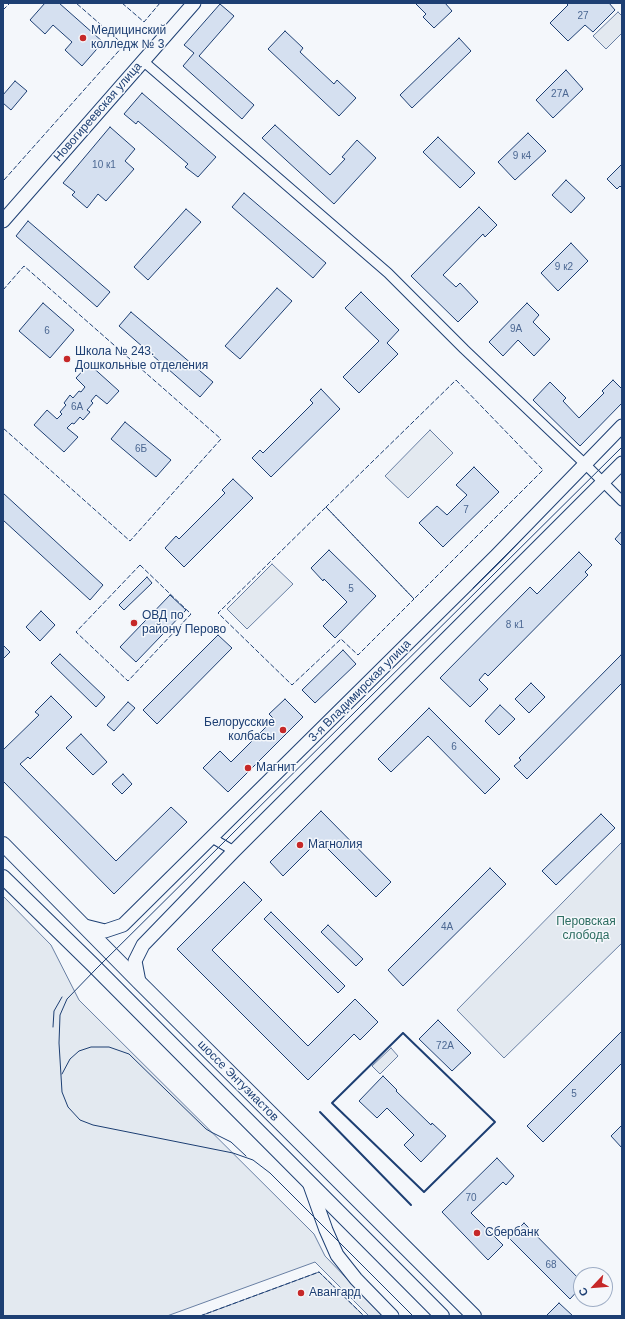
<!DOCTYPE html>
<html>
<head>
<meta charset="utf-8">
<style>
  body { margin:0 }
  #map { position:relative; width:625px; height:1319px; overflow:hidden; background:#f4f7fb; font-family:Arial,sans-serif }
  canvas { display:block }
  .frame { position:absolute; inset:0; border:4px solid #1d3f73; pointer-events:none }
  .north { position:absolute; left:573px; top:1267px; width:40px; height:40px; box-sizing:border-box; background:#f4f7fb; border:1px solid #9eadc5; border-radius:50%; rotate:244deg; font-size:11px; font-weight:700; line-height:16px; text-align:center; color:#1d3f73 }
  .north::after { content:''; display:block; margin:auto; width:14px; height:18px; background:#c62828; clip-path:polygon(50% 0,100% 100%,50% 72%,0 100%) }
</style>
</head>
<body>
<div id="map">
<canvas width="625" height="1319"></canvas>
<div class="frame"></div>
<div class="north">С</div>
</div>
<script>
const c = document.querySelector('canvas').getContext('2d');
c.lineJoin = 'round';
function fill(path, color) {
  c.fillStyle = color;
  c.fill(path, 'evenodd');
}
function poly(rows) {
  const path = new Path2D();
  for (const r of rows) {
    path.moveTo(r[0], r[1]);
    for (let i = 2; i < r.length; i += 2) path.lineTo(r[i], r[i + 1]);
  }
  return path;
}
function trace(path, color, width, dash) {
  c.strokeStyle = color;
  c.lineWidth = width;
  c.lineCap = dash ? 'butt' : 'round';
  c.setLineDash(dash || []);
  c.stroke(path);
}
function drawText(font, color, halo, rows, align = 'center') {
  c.font = font + ' Arial,sans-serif';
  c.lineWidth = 3;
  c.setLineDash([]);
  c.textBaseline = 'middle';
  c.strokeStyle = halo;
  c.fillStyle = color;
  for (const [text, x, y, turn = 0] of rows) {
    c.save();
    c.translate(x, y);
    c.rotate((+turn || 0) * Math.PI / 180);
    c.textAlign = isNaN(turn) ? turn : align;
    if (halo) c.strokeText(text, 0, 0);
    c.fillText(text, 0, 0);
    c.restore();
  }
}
const green = poly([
  [618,12,622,16,622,33,606,49,593,36,618,12],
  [430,430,453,453,408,498,385,476,430,430],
  [272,564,293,584,247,629,227,609,272,564],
  [622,842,622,943,504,1058,457,1010,622,842],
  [3,896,51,945,79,1000,314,1234,325,1256,383,1316,369,1316,315,1262,167,1316,3,1316,3,896],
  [391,1048,398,1056,380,1074,372,1066,391,1048],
  [319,1272,364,1316,200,1316,319,1272]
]);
fill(green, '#e3e9f0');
trace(green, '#687fa3', 1);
const building = poly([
  [45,3,59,3,103,42,82,66,65,50,72,42,53,25,45,34,30,20,45,3],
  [415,3,445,3,452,11,434,28,423,17,426,14,415,3],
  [566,3,609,3,615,10,593,32,585,25,568,41,550,23,568,5,566,3],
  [220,4,234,16,199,56,254,105,242,119,183,66,194,53,184,45,220,4],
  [285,31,303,48,300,52,334,84,337,80,356,98,339,116,268,49,285,31],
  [459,38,471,51,412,108,400,95,459,38],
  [566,70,583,89,553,118,536,100,566,70],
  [15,81,27,91,11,110,3,103,3,95,15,81],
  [142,93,216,157,198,177,185,167,188,164,138,121,136,124,124,114,142,93],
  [275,125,330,175,345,159,342,157,357,140,376,158,334,204,262,138,275,125],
  [110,127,135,149,125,161,134,169,106,201,98,194,87,208,72,195,75,192,63,183,110,127],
  [528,133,546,151,515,180,498,162,528,133],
  [438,137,475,173,460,188,423,152,438,137],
  [622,164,622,188,620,186,617,189,607,179,622,164],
  [566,180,585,198,571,213,552,195,566,180],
  [244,193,326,263,313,278,232,207,244,193],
  [479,207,497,225,485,237,483,234,443,275,456,287,460,283,478,302,458,322,411,276,479,207],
  [186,209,201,222,148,280,134,267,186,209],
  [28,221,110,292,97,307,16,236,28,221],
  [571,243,588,261,558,291,541,273,571,243],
  [277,288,292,301,240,359,225,346,277,288],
  [361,292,399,330,387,343,398,354,359,393,343,377,379,341,345,308,361,292],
  [43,303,74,330,50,358,19,331,43,303],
  [527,303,539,315,533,322,550,339,534,356,518,340,503,356,489,342,527,303],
  [131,312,213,382,200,397,119,326,131,312],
  [89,364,119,391,107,404,96,395,91,401,93,403,87,410,90,412,83,420,80,417,74,424,72,423,67,428,78,437,64,452,34,425,47,410,57,419,62,414,60,412,66,405,64,403,70,395,73,398,79,391,81,392,85,387,76,378,89,364],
  [613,380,622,389,622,403,580,446,533,400,550,382,566,398,563,401,579,418,604,393,602,391,613,380],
  [321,389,340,409,271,477,252,458,260,450,263,453,313,403,310,400,321,389],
  [125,422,171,460,156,477,111,439,125,422],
  [474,467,499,492,443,547,419,523,437,506,447,515,467,495,456,485,474,467],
  [233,479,253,498,184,567,165,548,176,536,179,539,225,493,222,490,233,479],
  [3,493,103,585,90,600,3,520,3,493],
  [622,531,622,546,615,539,622,531],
  [329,550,376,596,335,638,323,626,347,602,324,579,323,581,311,568,329,550],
  [579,552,592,565,585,572,588,575,488,676,485,673,479,680,488,689,470,707,440,678,530,587,537,594,579,552],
  [147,577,152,583,124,610,119,605,147,577],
  [170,595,186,610,136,662,120,647,170,595],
  [41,611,55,625,40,641,26,627,41,611],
  [218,635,232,648,157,724,143,710,218,635],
  [3,645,10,652,3,659,3,645],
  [343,650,356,664,315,703,302,690,343,650],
  [60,654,105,697,96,707,51,663,60,654],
  [621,655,622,655,622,683,527,779,514,766,521,760,519,758,621,655],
  [531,683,545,697,529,713,515,699,531,683],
  [51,696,72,717,30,759,28,757,20,764,116,861,171,807,187,822,114,894,3,781,3,750,39,715,35,712,51,696],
  [285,699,303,717,228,792,203,768,220,751,231,762,274,719,269,714,285,699],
  [128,702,135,708,114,731,107,725,128,702],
  [500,705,515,719,499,735,485,721,500,705],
  [429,708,500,779,485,794,428,736,391,772,378,759,429,708],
  [81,734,107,762,93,775,66,748,81,734],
  [123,774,132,784,122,794,112,784,123,774],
  [321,811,391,882,376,897,319,840,283,876,270,862,321,811],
  [601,814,615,828,556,885,542,871,601,814],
  [490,868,506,884,403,986,388,970,490,868],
  [244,882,262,900,212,950,308,1046,355,999,378,1022,360,1040,354,1034,308,1080,177,949,244,882],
  [271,912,345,986,338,993,264,919,271,912],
  [328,925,363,959,356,966,321,932,328,925],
  [438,1020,471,1053,452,1071,419,1039,438,1020],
  [622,1031,622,1063,543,1142,527,1126,622,1031],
  [383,1076,397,1090,396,1091,431,1125,432,1123,446,1136,421,1162,404,1145,414,1135,387,1108,377,1118,359,1101,383,1076],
  [622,1125,622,1148,611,1136,622,1125],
  [497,1158,514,1176,506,1185,503,1182,471,1213,503,1245,488,1260,442,1212,497,1158],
  [524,1223,581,1281,581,1287,570,1299,509,1238,524,1223],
  [559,1303,573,1316,546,1316,559,1303]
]);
fill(building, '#d5e0f0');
trace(building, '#1d3f73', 1);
const street = poly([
  [143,61,388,273,464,349,585,464,622,501],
  [212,838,234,851]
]);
const secondary = poly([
  [3,221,194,3],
  [85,926,105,931,123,925,496,556,622,426],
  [139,982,135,961,143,945,234,851,622,463],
  [310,1185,326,1230,337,1255,356,1279,392,1316]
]);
const primary = poly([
  [3,844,139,982,474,1316],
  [3,877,93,965,442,1316]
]);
trace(street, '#1d3f73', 11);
trace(secondary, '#1d3f73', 15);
trace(primary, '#1d3f73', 16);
trace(street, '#f4f7fb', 9);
trace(secondary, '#f4f7fb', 13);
trace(primary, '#f4f7fb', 14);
trace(poly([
  [473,588,528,533],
  [53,1027,54,1011,62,997],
  [62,1074,70,1059,79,1051,91,1047,109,1047,129,1054,206,1129,211,1132,231,1142,246,1156],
  [413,1316,270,1173,253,1160,233,1153,93,1125,80,1120,68,1107,62,1092,59,1043,60,1015,67,999,96,969,622,447]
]), '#1d3f73', 1);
trace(poly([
  [122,3,144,22,160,3],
  [3,10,10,3],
  [4,180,124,45,76,3],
  [3,290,24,266,221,439,130,541,3,428],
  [456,380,543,470,414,599,326,507,456,380],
  [326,507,414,599,358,655,341,639,292,685,218,613,326,507],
  [140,565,191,614,128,681,76,632,140,565],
  [200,1316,319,1272,364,1316]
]), '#1d3f73', 1, [5, 2]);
trace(poly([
  [403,1033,495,1122,424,1192,332,1103,403,1033],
  [320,1112,411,1205]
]), '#1d3f73', 2);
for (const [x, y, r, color] of [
  [83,38,4,"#c62828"],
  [67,359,4,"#c62828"],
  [134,623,4,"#c62828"],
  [283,730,4,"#c62828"],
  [248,768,4,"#c62828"],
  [300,845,4,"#c62828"],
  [477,1233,4,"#c62828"],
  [301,1293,4,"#c62828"]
]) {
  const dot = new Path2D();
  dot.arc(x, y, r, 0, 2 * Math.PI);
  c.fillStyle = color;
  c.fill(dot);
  trace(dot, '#f4f7fb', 1.5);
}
drawText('10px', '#4b6792', null, [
  ["27",583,16],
  ["27А",560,94],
  ["9 к4",522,156],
  ["10 к1",104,165],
  ["9 к2",564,267],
  ["9А",516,329],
  ["6",47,331],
  ["6А",77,407],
  ["6Б",141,449],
  ["7",466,510],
  ["5",351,589],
  ["8 к1",515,625],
  ["6",454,747],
  ["4А",447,927],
  ["72А",445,1046],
  ["5",574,1094],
  ["70",471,1198],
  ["68",551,1265]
]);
drawText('12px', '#1d3f73', '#f4f7fb', [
  ["Медицинский",91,31],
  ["колледж № 3",91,45],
  ["Школа № 243.",75,352],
  ["Дошкольные отделения",75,366],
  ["ОВД по",142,616],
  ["району Перово",142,630],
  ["Белорусские",275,723,"right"],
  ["колбасы",275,737,"right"],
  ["Магнит",256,768],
  ["Магнолия",308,845],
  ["Сбербанк",485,1233],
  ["Авангард",309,1293]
], 'left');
drawText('12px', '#1d3f73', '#f4f7fb', [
  ["Новогиреевская улица",98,112,-49],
  ["3-я Владимирская улица",360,691,-45],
  ["шоссе Энтузиастов",238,1081,45]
]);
drawText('12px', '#2c6c60', '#f4f7fb', [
  ["Перовская",586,922],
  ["слобода",586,936]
]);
</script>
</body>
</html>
